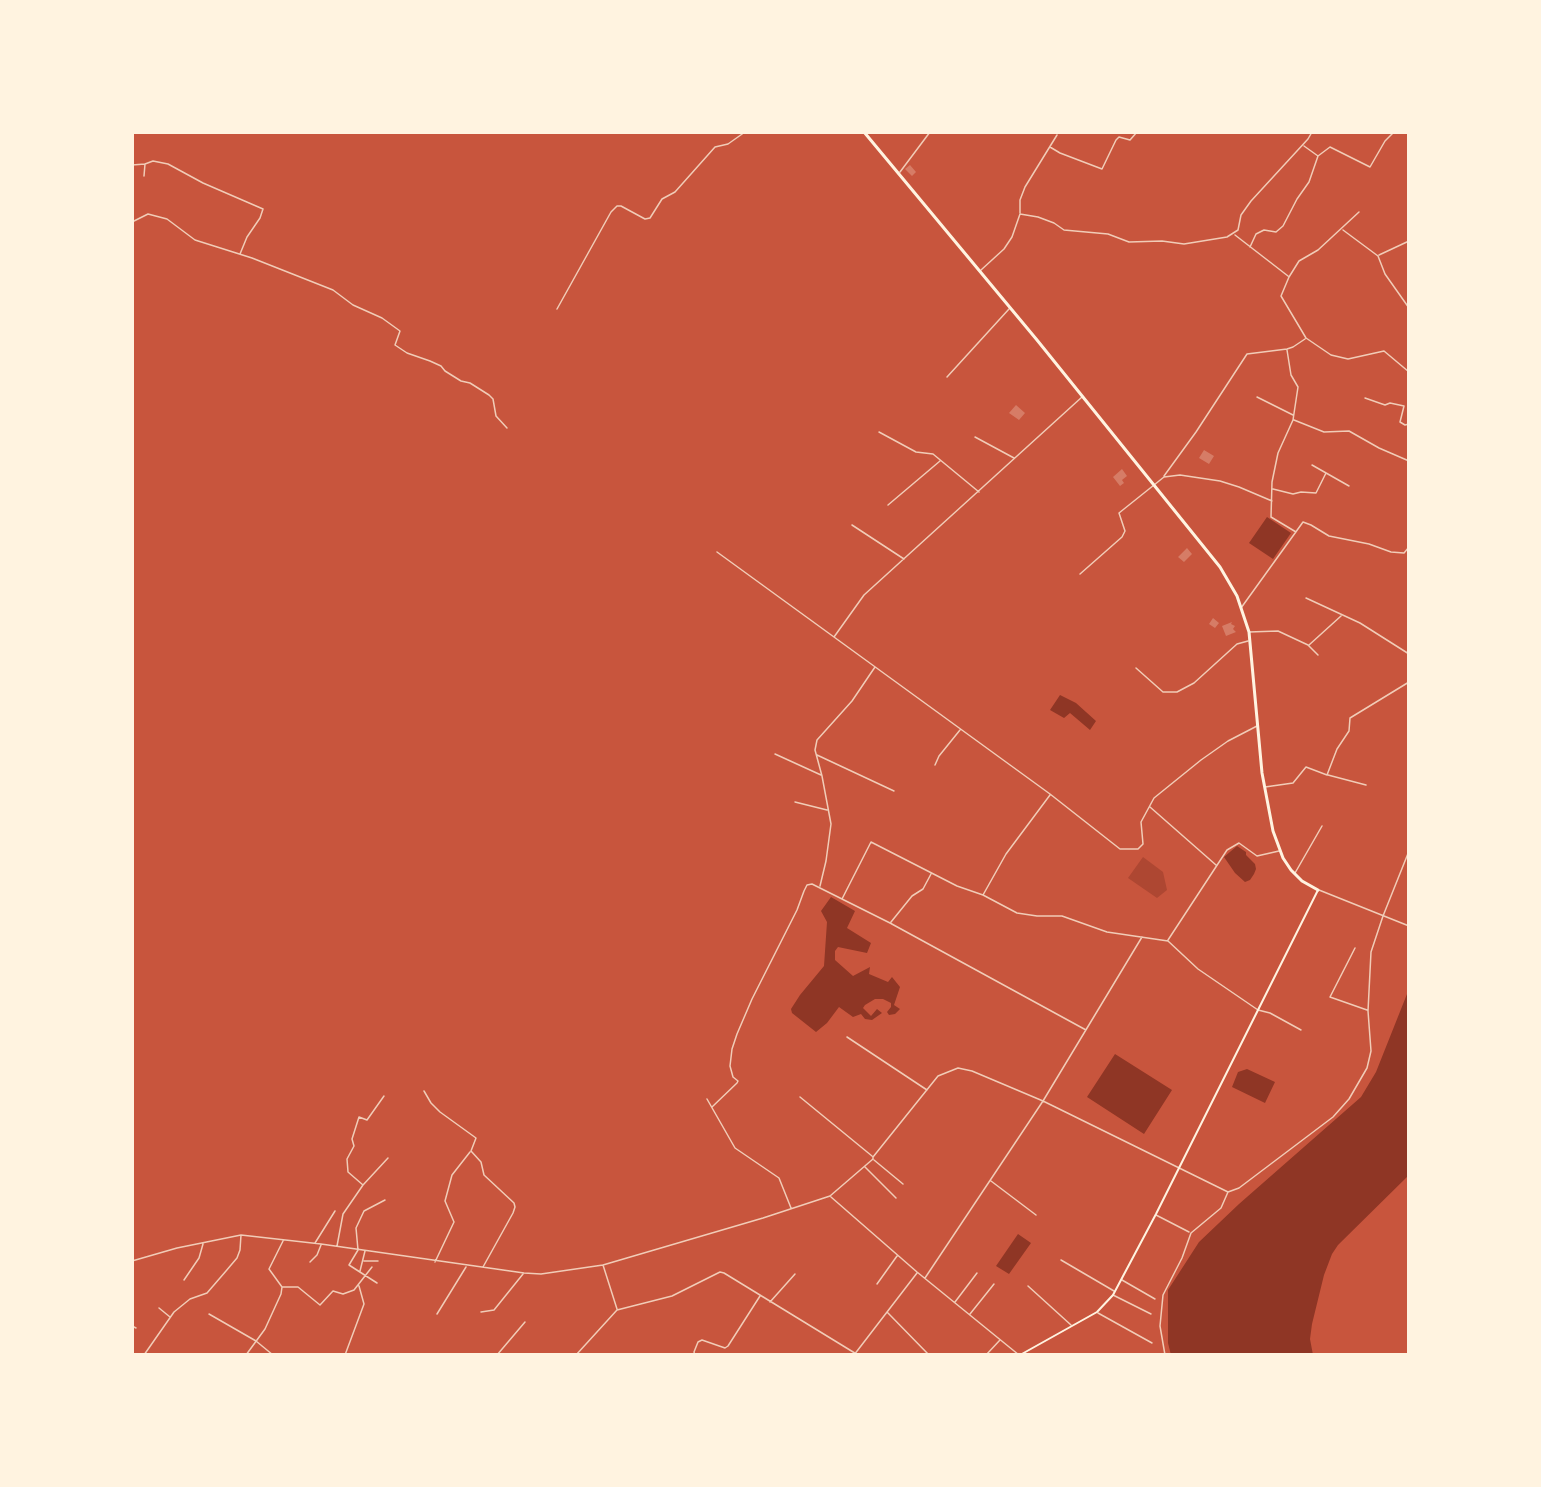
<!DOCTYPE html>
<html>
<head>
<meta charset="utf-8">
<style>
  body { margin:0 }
  #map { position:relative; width:1541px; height:1487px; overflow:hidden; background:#c8553d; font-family:Georgia,serif }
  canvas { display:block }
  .frame { position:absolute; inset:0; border:134px solid #fff3e0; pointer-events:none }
</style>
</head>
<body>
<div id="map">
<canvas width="1541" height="1487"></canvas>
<div class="frame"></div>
</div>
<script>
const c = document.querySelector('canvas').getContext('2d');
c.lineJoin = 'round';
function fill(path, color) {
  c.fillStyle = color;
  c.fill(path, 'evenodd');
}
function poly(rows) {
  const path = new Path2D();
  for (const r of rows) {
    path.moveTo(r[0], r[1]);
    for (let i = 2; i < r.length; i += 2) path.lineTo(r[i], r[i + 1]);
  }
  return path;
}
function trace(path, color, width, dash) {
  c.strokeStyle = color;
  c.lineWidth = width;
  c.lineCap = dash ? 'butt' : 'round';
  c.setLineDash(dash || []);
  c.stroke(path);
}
fill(poly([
  [1143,857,1163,872,1167,890,1157,898,1128,878]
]), '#ae4732');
fill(poly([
  [1267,517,1291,533,1273,559,1249,543],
  [1060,695,1076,703,1096,721,1090,730,1070,713,1064,718,1050,710],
  [1237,846,1246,852,1246,855,1255,864,1256,869,1254,874,1250,880,1245,882,1235,873,1224,857],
  [831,897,855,911,847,928,871,943,867,953,838,947,835,951,835,960,853,976,870,967,869,974,888,982,892,977,900,987,894,1005,900,1009,895,1014,889,1015,887,1012,891,1007,891,1003,883,999,875,999,865,1005,863,1008,871,1016,877,1009,882,1013,872,1020,865,1019,861,1014,853,1017,839,1007,827,1023,816,1032,792,1013,791,1009,800,995,824,966,827,922,821,911],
  [1409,989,1409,1175,1338,1245,1332,1254,1324,1275,1312,1324,1310,1339,1313,1355,1171,1355,1168,1343,1168,1290,1199,1242,1239,1204,1361,1097,1376,1072],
  [1115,1054,1172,1090,1144,1134,1087,1097],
  [1247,1069,1275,1082,1265,1103,1232,1087,1238,1072],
  [1018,1234,1031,1243,1009,1274,996,1266]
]), '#8f3625');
fill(poly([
  [910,165,916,172,912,176,905,169],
  [1016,405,1025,413,1019,420,1009,413],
  [1204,450,1214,456,1209,464,1199,458],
  [1122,469,1127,476,1122,480,1124,483,1120,486,1113,477],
  [1187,548,1192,554,1184,562,1178,557],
  [1213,618,1219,623,1215,628,1209,624],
  [1232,622,1231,624,1235,626,1233,629,1236,632,1226,636,1222,626]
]), '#d67c66');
trace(poly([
  [1304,146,1318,156,1330,147,1370,167,1385,141,1394,132],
  [1050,147,1060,153,1102,169,1116,140,1119,137,1130,140,1137,132],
  [145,164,153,161,168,164,203,183,263,209,260,218,247,237,240,254],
  [132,165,145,164,144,176],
  [900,172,930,132],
  [1359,212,1318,250,1299,261,1289,277,1281,296,1306,338,1331,355,1348,359,1384,351,1409,372],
  [1020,213,1020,200,1025,187,1057,135],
  [132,222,148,214,167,219,195,240,252,258,333,290,353,305,382,318,400,331,395,345,407,353,430,361,441,366,445,371,461,381,470,383,489,395,493,399,496,416,507,428],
  [1343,230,1378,256,1385,274,1409,308],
  [1235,235,1288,276],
  [1250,247,1256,234,1264,230,1276,232,1283,226,1297,199,1309,182,1318,156],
  [1379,255,1409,241],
  [981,270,1004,249,1012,237,1020,214,1038,217,1054,223,1064,230,1108,234,1129,242,1162,241,1184,244,1227,237,1238,230,1241,215,1251,201,1308,139,1312,132],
  [557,309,611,212,617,206,621,206,645,219,650,218,662,199,675,192,715,147,728,144,745,132],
  [1287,350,1291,375,1298,387,1293,420,1278,453,1272,482,1271,517,1296,532],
  [947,377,1009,309],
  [1257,397,1293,415],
  [1365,398,1385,405,1390,403,1404,406,1400,422,1405,425,1409,424],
  [1294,420,1324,432,1349,431,1379,448,1409,461],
  [879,432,916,452,933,454,979,492],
  [975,437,1014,458],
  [1312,465,1349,486],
  [1164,476,1196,432,1247,354,1287,349,1293,347,1305,339],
  [1273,489,1293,494,1301,492,1316,493,1326,473],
  [888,505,940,461],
  [852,525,904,559],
  [717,552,1050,794,1120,849,1138,849,1143,844,1141,822,1154,798,1201,760,1228,741,1257,726],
  [1080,574,1122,537,1125,531,1119,513,1164,477,1180,475,1220,481,1239,487,1272,501],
  [1306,598,1360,623,1409,654],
  [1241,608,1303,522,1311,525,1329,536,1369,544,1391,552,1404,553,1409,547],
  [1249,632,1278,631,1308,645,1318,655],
  [834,637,864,595,1082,397],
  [1309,645,1341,616],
  [1136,668,1163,692,1177,692,1194,683,1237,644,1248,641],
  [775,754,821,775],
  [817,755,894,791],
  [935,765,939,756,960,730],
  [1328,775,1366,785],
  [1265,787,1293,783,1306,767,1327,775,1337,749,1349,731,1350,718,1409,682],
  [795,802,827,810],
  [1150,807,1216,865],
  [1295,873,1322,826],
  [820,886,826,861,831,824,822,776,815,750,817,740,852,701,875,667],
  [1319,890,1409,926],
  [983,895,1006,854,1050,795],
  [842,899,871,842,957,886,983,895,1017,913,1037,916,1062,916,1107,932,1168,941,1198,969,1258,1010,1270,1013,1301,1030],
  [891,922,912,896,923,889,931,874],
  [1168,940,1227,850,1239,843,1257,856,1279,851],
  [1355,948,1330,997,1367,1010],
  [847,1037,927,1090],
  [424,1091,431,1103,440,1112,476,1138,471,1151,481,1162,484,1175,514,1203,515,1207,513,1213,483,1267],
  [800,1097,872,1156],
  [707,1099,735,1148,779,1178,791,1208],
  [712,1107,737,1083,738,1081,733,1077,730,1066,732,1049,737,1034,752,999,797,910,804,891,807,885,812,884,890,923,1086,1030],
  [874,1160,903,1184],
  [865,1167,896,1198],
  [991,1181,1036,1215],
  [363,1185,348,1172,347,1159,354,1146,352,1139,359,1117,367,1120,384,1096],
  [831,1197,917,1272,1019,1355],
  [1156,1215,1189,1232],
  [315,1243,335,1211],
  [337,1246,343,1214,363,1185,388,1158],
  [1061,1260,1114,1291],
  [132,1261,177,1248,241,1235,321,1244,524,1273,541,1274,603,1265,763,1218,830,1196,873,1159,873,1157,938,1076,958,1068,972,1071,1043,1101,1228,1192],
  [364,1261,378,1261],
  [310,1262,317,1255,321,1245],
  [435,1262,454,1222,445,1201,452,1175,470,1152],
  [603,1265,617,1309],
  [360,1271,365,1251],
  [925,1278,1043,1101,1142,937],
  [184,1280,199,1258,203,1244],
  [1122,1280,1155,1299],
  [377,1283,349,1265,358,1250,356,1228,364,1211,385,1200],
  [877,1284,897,1256],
  [1028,1286,1071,1325],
  [282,1287,298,1287,320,1305,333,1291,343,1294,354,1290,372,1267],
  [1113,1295,1151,1314],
  [770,1302,795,1274],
  [955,1302,977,1273],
  [159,1308,170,1317],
  [481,1312,494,1310,523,1274],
  [888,1313,929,1355],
  [1098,1313,1152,1343],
  [209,1314,256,1341,273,1355],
  [437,1314,466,1267],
  [970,1314,994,1284],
  [132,1326,136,1328],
  [144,1355,174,1312,190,1299,207,1293,226,1271,237,1258,240,1250,241,1235],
  [246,1355,265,1329,281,1294,282,1287,269,1269,283,1241],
  [345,1355,364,1304,359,1286],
  [497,1355,525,1322],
  [576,1355,617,1310,672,1296,720,1272,724,1273,858,1355],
  [695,1355,694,1352,698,1342,702,1340,725,1348,728,1346,760,1296],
  [854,1355,917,1273],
  [986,1355,1000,1340],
  [1165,1355,1160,1326,1163,1295,1182,1258,1191,1233,1221,1208,1228,1192,1239,1188,1333,1117,1349,1099,1367,1068,1371,1051,1368,1011,1371,952,1383,916,1409,851]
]), '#f1ccb7', 1.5);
trace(poly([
  [1020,1355,1097,1312,1113,1295,1156,1214,1318,890]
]), '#fff3e0', 2);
trace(poly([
  [864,132,1037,340,1220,567,1237,596,1249,632,1262,773,1273,831,1283,858,1291,870,1302,881,1318,890]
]), '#fff3e0', 3);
</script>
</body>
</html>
